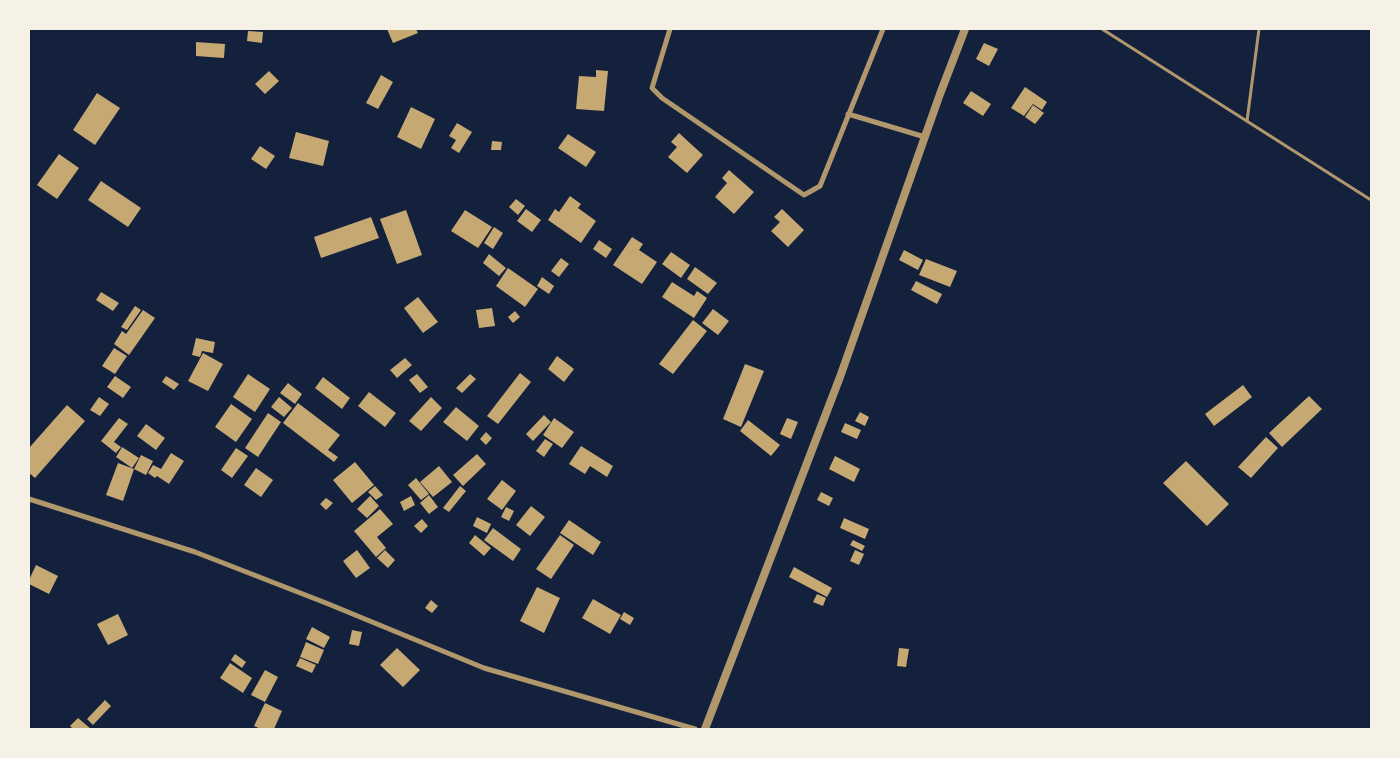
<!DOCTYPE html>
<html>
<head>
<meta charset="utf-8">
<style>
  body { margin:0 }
  #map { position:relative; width:1400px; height:758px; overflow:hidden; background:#14213d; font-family:"Noto Sans",sans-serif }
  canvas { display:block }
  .frame { position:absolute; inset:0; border:30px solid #f6f1e7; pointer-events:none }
</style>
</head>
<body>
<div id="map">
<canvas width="1400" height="758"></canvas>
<div class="frame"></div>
</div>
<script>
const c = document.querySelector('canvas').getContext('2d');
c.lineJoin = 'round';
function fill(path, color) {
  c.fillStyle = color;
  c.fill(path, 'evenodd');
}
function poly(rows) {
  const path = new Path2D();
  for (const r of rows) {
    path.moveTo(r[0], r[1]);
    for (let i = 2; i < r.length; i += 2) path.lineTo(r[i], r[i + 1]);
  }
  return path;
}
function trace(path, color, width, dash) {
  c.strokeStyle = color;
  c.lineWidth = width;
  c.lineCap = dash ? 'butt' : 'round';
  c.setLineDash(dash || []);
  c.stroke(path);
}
fill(poly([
  [387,29,416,29,418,33,393,43],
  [248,31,263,32,262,43,247,41],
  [196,42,225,44,224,58,196,56],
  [984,43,998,49,989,66,976,59],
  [596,70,608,71,604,111,576,109,579,76,596,77],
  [269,71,279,81,265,94,255,84],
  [381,75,393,82,378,109,366,103],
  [1025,87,1047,102,1042,110,1033,104,1024,116,1011,108],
  [971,91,991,104,983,116,963,103],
  [97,93,120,108,95,145,73,130],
  [1033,105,1044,113,1035,124,1025,117],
  [411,107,435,119,421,149,397,137],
  [457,123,472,132,459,153,451,148,456,140,449,136],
  [296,132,329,141,323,166,289,158],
  [679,133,703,155,687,173,668,157,677,147,671,142],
  [568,134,596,152,586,167,558,148],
  [492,141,502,142,501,150,491,150],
  [260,146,275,156,266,169,251,159],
  [59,154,79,168,57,199,37,185],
  [729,170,754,192,734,214,715,197,727,183,722,178],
  [101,181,141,208,128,227,88,200],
  [570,196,581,204,578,208,596,221,581,243,548,220,555,209,559,212],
  [516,199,525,206,518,215,509,207],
  [526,209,541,220,532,232,517,221],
  [782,209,804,230,788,247,771,231,780,222,774,217],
  [406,210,422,255,397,264,380,219],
  [465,210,492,227,478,248,451,231],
  [371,217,379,238,321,258,314,237],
  [494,227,503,233,493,249,484,243],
  [632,237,643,244,639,250,657,262,642,284,613,265],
  [599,240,612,249,606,258,593,249],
  [904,250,923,260,918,270,899,260],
  [671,252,690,265,681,278,662,264],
  [489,254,506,268,499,276,483,263],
  [561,258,569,264,559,277,551,271],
  [926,259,957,271,950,287,919,275],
  [695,267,717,283,708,294,687,279],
  [508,268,538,289,525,307,496,286],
  [542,277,554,286,549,294,537,286],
  [916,281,942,294,937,304,911,290],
  [672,282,694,296,697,291,707,298,694,318,662,297],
  [101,292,119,303,113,311,96,300],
  [418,297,438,322,423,333,404,308],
  [135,306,141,310,127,330,121,327],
  [492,308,495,326,479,328,476,310],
  [713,309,729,321,718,335,702,323],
  [143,310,155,318,129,355,114,344,122,331,126,334],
  [515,311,520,317,513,323,508,317],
  [693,320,707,331,673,374,659,364],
  [196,338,215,342,213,353,202,351,200,357,192,355],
  [114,348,127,356,115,374,102,366],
  [203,353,223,364,208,391,188,381],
  [557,356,574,369,564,382,548,369],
  [405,358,412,365,397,378,390,370],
  [745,364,764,371,741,427,723,419],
  [520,373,531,382,498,424,487,416],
  [248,374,270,389,255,412,233,397],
  [417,374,428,387,420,393,409,380],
  [470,374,476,379,462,393,456,388],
  [115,376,131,387,123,398,107,387],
  [166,376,179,384,174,390,162,382],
  [323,377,350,398,342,409,315,388],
  [288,383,302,394,295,404,280,393],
  [1243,385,1252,397,1214,426,1205,414],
  [369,392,396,413,385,427,358,406],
  [1309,396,1322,409,1282,447,1269,433],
  [99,397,109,404,100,416,90,410],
  [279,397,292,408,284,417,271,407],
  [431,397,442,408,421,431,409,421],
  [298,403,340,435,328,450,338,457,334,462,283,423],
  [231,404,252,419,236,442,215,427],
  [67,405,85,421,35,478,29,473,29,448],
  [456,407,479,426,467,441,443,422],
  [860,412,869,417,865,426,855,421],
  [268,413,281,422,258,457,245,448],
  [544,415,551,422,533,441,526,434],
  [119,418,128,424,114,442,121,447,116,453,101,441],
  [554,418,574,432,562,448,543,435],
  [787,418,798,422,791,439,780,434],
  [748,420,780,445,771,456,740,431],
  [845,423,861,430,857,439,841,432],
  [146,424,165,438,156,450,137,436],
  [486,432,492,438,486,445,480,439],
  [1266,437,1278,448,1251,478,1238,467],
  [545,439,553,444,544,457,536,451],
  [581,446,613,466,607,477,590,466,585,474,569,464],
  [122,447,139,458,132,468,116,457],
  [236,448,248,456,232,478,221,470],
  [171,453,184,461,169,484,157,476,155,478,148,473,153,465,161,469],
  [477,454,486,464,463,486,453,475],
  [141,455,153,461,146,475,134,469],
  [835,456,860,469,854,482,829,469],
  [1186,461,1229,504,1207,526,1163,483],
  [355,462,374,485,352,503,333,480],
  [118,463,134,469,123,501,106,495],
  [439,466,452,482,433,497,420,482],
  [256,468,273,480,261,497,244,485],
  [416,478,429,494,421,500,408,485],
  [502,480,516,491,502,510,487,499],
  [375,486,383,495,376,500,368,492],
  [460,486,466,491,449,512,443,508],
  [821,492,833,498,829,506,817,500],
  [429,495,438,507,429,514,420,503],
  [370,496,379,506,367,518,357,509],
  [411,496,415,505,404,511,400,502],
  [326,498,333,503,326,510,320,504],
  [531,506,545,517,530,536,516,525],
  [506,507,514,511,509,521,501,517],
  [380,509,393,524,377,537,386,548,376,557,354,531],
  [477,517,491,524,487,533,473,526],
  [844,518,869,529,865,539,840,528],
  [422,519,428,526,421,533,414,526],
  [569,520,601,542,593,555,560,533],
  [493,528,521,549,513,561,484,540],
  [475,535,491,548,484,556,469,543],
  [560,535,574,545,551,579,536,569],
  [853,540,865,546,862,551,850,545],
  [357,550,370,568,356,578,343,561],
  [385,550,395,560,388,568,377,558],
  [855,550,864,554,859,565,850,561],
  [36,565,58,576,49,594,29,584,29,580],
  [794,567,832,588,827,597,789,577],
  [537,587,560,598,544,633,520,621],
  [817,594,826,598,823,606,813,602],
  [593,599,621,615,610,634,582,618],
  [431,600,438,606,432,613,425,608],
  [624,612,634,618,630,625,620,619],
  [118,614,128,635,108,645,97,624],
  [312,627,330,637,324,648,306,639],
  [352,630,362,632,359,646,349,644],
  [306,642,324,650,318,664,300,657],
  [397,648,420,670,403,687,380,665],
  [899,648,909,649,906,667,897,666],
  [235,654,246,662,242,668,231,660],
  [300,658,316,665,312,673,296,666],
  [230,663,252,678,243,693,220,678],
  [265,670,278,677,265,702,251,695],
  [105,700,111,706,93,725,87,719],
  [265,703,282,711,274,729,261,729,254,726],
  [78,718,91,729,73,729,70,726]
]), '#c6a872');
trace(poly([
  [1102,29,1371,200],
  [1247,121,1259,29]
]), '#b1986c', 3);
trace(poly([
  [670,29,652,88,662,98,804,195,820,186,883,29],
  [848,114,925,137],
  [29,499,195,552,326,603,484,668,695,729]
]), '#b1986c', 5);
trace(poly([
  [705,729,840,377,940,94,965,29]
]), '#b1986c', 8);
</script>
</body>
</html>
